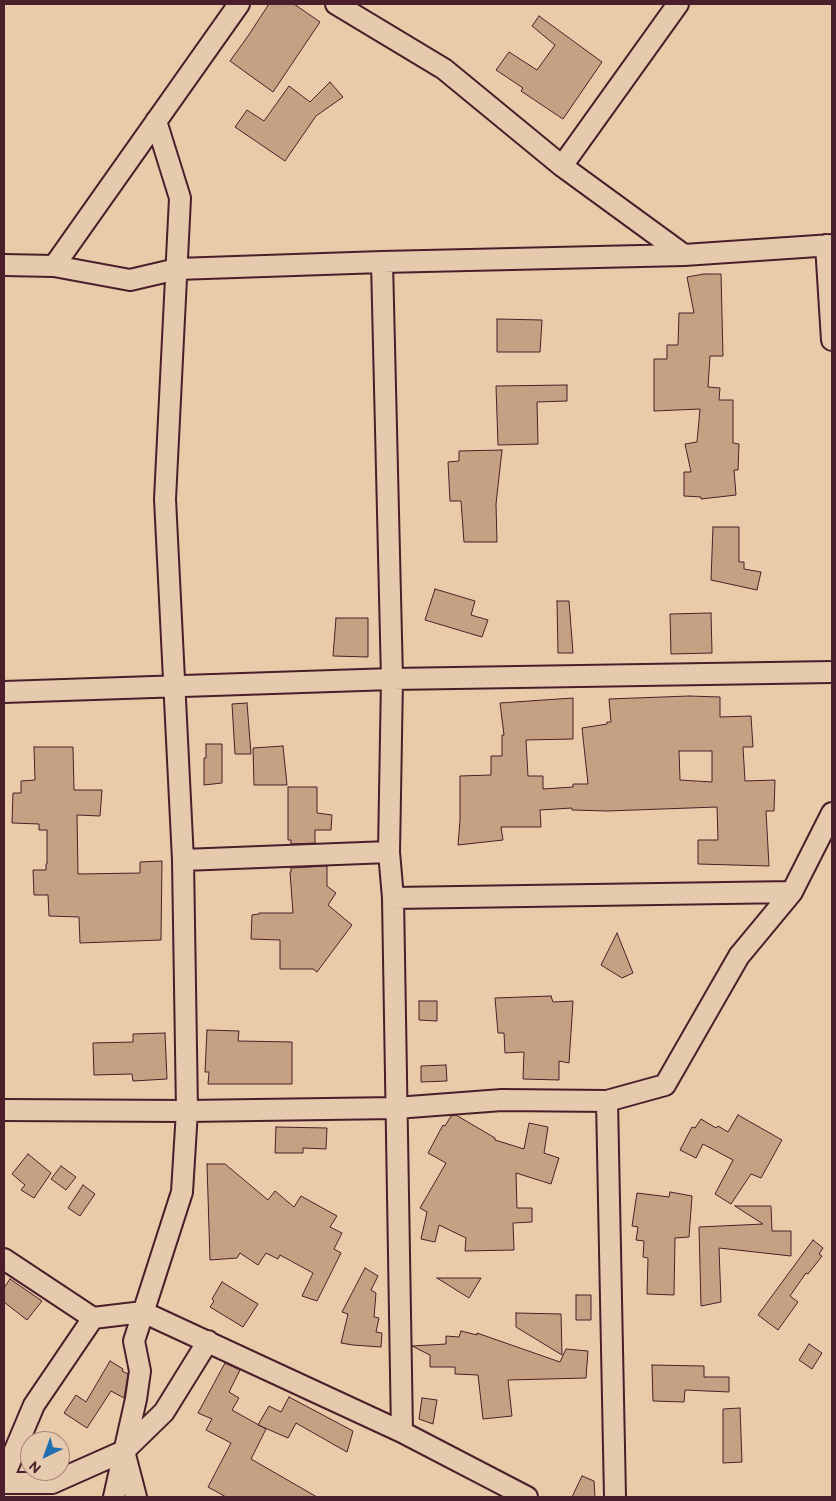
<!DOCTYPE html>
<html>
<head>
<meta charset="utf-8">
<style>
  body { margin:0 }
  #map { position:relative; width:836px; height:1501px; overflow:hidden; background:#e9cba9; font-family:"Balsamiq Sans",sans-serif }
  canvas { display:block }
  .frame { position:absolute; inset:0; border:5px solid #4a1f2b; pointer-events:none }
  .north { position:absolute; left:20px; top:1431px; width:50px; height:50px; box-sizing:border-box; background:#e6caad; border:1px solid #a88679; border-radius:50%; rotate:222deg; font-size:14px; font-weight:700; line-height:20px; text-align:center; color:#4a1f2b }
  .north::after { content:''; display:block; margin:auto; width:18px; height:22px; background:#1f6fb2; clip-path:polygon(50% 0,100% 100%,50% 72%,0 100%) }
</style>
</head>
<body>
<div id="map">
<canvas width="836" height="1501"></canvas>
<div class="frame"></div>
<div class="north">N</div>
</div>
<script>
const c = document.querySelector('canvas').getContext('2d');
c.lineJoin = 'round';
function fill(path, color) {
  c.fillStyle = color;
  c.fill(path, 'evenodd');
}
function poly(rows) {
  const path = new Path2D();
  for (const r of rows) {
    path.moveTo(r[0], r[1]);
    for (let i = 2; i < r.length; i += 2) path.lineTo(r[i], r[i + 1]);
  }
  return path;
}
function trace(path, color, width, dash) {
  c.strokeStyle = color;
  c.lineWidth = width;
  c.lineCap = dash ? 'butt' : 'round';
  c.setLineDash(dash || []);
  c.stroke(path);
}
const building = poly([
  [269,4,294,4,320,22,273,92,230,61,248,36,269,4],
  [539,16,602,62,563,119,521,91,523,88,496,70,509,52,537,70,555,45,532,26,539,16],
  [330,82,343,97,316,116,285,161,235,127,247,110,264,121,289,86,310,102,330,82],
  [704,274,721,274,723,356,710,356,708,387,720,388,719,400,733,400,733,443,739,444,738,470,734,470,736,495,701,499,701,497,684,496,684,472,691,472,685,444,697,442,700,409,654,411,654,359,667,359,667,345,678,345,679,313,694,313,687,277,704,274],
  [497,319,542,320,540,352,497,352,497,319],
  [567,385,567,401,537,402,538,444,498,445,496,386,567,385],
  [502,450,496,504,497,542,464,542,461,501,450,501,448,462,459,461,459,451,502,450],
  [713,527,739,527,739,562,744,562,744,569,761,572,757,590,711,580,713,527],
  [435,589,475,601,471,615,488,620,482,637,425,620,435,589],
  [557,601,569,601,573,653,558,653,557,601],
  [711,613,712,653,671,654,670,614,711,613],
  [336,618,368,618,368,657,333,656,336,618],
  [689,696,720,697,720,717,751,716,753,747,743,747,745,781,775,780,774,811,766,811,769,866,698,864,698,840,718,840,717,807,607,811,572,810,572,808,540,810,541,827,501,827,503,840,458,845,460,820,460,776,491,775,491,756,502,756,502,735,504,735,500,703,573,698,573,739,526,740,528,776,543,776,543,789,573,787,573,784,588,784,582,728,607,724,607,722,611,722,609,699,689,696],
  [679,751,712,751,712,782,680,780,679,751],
  [247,703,251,754,235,754,232,704,247,703],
  [206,744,222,744,222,783,204,785,204,758,206,758,206,744],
  [283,746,287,785,254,785,253,748,283,746],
  [34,747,73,747,74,790,102,790,100,816,77,815,78,874,140,873,140,862,162,861,161,940,80,943,79,917,49,916,48,895,34,895,33,870,46,870,46,864,47,864,47,830,39,830,39,824,12,823,13,793,21,793,21,781,35,780,34,747],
  [288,787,317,787,317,813,332,815,331,830,315,830,315,843,291,844,291,840,288,840,288,787],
  [327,866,327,886,336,893,328,905,352,925,317,972,313,969,280,969,280,940,251,939,252,915,259,914,259,913,293,913,290,872,291,872,291,868,327,866],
  [617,933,633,973,622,978,601,965,617,933],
  [551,996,553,1002,573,1001,569,1063,559,1061,559,1080,523,1079,524,1052,505,1053,504,1033,498,1033,495,998,551,996],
  [419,1001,437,1001,437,1021,419,1020,419,1001],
  [207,1030,239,1031,238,1041,292,1042,292,1084,208,1084,209,1072,205,1072,207,1030],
  [165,1033,167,1079,133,1081,132,1074,94,1075,93,1043,133,1042,133,1034,165,1033],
  [446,1065,447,1081,421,1082,421,1066,446,1065],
  [456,1115,495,1138,495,1140,524,1149,529,1123,548,1127,544,1153,559,1158,551,1184,516,1173,517,1208,532,1208,532,1222,513,1223,514,1250,465,1251,466,1238,439,1225,435,1242,421,1239,427,1212,420,1208,446,1163,428,1153,443,1125,445,1126,451,1116,456,1115],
  [738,1115,782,1140,761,1178,751,1174,731,1204,715,1194,733,1160,703,1144,696,1158,680,1150,692,1127,695,1128,701,1119,716,1128,718,1126,728,1132,738,1115],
  [276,1127,327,1128,326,1149,303,1148,303,1153,275,1153,276,1127],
  [28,1154,51,1173,34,1198,21,1190,25,1185,12,1174,28,1154],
  [207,1164,225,1164,268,1200,275,1191,294,1207,301,1196,337,1216,330,1227,342,1233,334,1249,341,1253,317,1301,302,1296,313,1273,280,1255,278,1259,266,1253,258,1265,240,1253,237,1258,210,1260,207,1164],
  [61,1166,76,1177,66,1190,51,1179,61,1166],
  [83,1185,95,1194,80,1216,68,1208,83,1185],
  [670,1192,692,1196,689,1237,675,1238,674,1295,647,1294,648,1258,643,1257,644,1241,636,1240,638,1227,632,1226,637,1193,669,1197,670,1192],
  [735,1206,771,1206,772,1231,791,1231,791,1256,719,1248,721,1302,701,1306,699,1227,763,1224,735,1206],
  [813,1240,823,1248,819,1254,822,1256,808,1274,806,1273,790,1296,798,1302,778,1330,758,1315,813,1240],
  [365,1268,378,1276,371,1290,376,1293,374,1317,379,1318,376,1332,382,1333,381,1347,353,1345,341,1343,348,1314,342,1312,365,1268],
  [437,1278,481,1278,469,1298,437,1278],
  [10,1279,42,1301,27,1320,4,1302,4,1288,10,1279],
  [222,1282,258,1304,243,1327,210,1307,214,1301,212,1299,222,1282],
  [576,1295,591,1295,591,1320,576,1320,576,1295],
  [516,1313,561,1314,562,1355,516,1327,516,1313],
  [461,1331,477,1335,477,1333,560,1362,566,1349,588,1351,586,1378,508,1380,512,1416,483,1419,478,1375,455,1374,455,1367,430,1367,430,1355,412,1346,446,1344,446,1336,459,1337,461,1331],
  [809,1344,822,1353,812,1369,799,1360,809,1344],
  [110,1361,123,1369,122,1371,128,1374,124,1398,111,1391,87,1428,64,1413,76,1395,86,1402,110,1361],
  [225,1363,240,1370,229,1392,239,1398,232,1410,266,1429,251,1459,317,1497,226,1497,208,1487,231,1443,206,1430,212,1419,198,1413,225,1363],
  [652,1365,704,1366,704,1377,729,1377,729,1392,685,1390,684,1402,653,1401,652,1365],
  [289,1397,353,1431,347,1452,296,1423,288,1438,258,1425,269,1406,281,1412,289,1397],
  [422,1398,437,1400,433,1424,419,1419,422,1398],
  [740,1408,742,1462,723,1463,723,1409,740,1408],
  [582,1476,594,1481,595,1497,572,1497,582,1476]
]);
fill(building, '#c6a082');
trace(building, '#4a1f2b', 1);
const minor = poly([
  [336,4,444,69,562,166,684,255],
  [562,166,678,4],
  [826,245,832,340],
  [382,262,392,679,389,852,393,898,402,1432],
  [4,265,54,266,130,280,177,269,382,262,684,255,832,245],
  [54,266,239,4],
  [4,692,392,679,832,672],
  [183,860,389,852],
  [393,898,792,892],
  [607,1101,615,1497],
  [4,1110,187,1111,396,1108,502,1100,607,1101,665,1085,739,956,792,892,832,813],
  [4,1259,93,1318],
  [4,1476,34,1405,93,1318,143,1312,402,1432,527,1497],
  [4,1483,52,1483,124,1451],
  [114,1497,136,1399,140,1371,134,1341,182,1192,187,1111,183,860,165,499,180,198,156,121],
  [136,1497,124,1451,164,1412,208,1341]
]);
trace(minor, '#4a1f2b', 24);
trace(minor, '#e6caad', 20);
</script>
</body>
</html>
